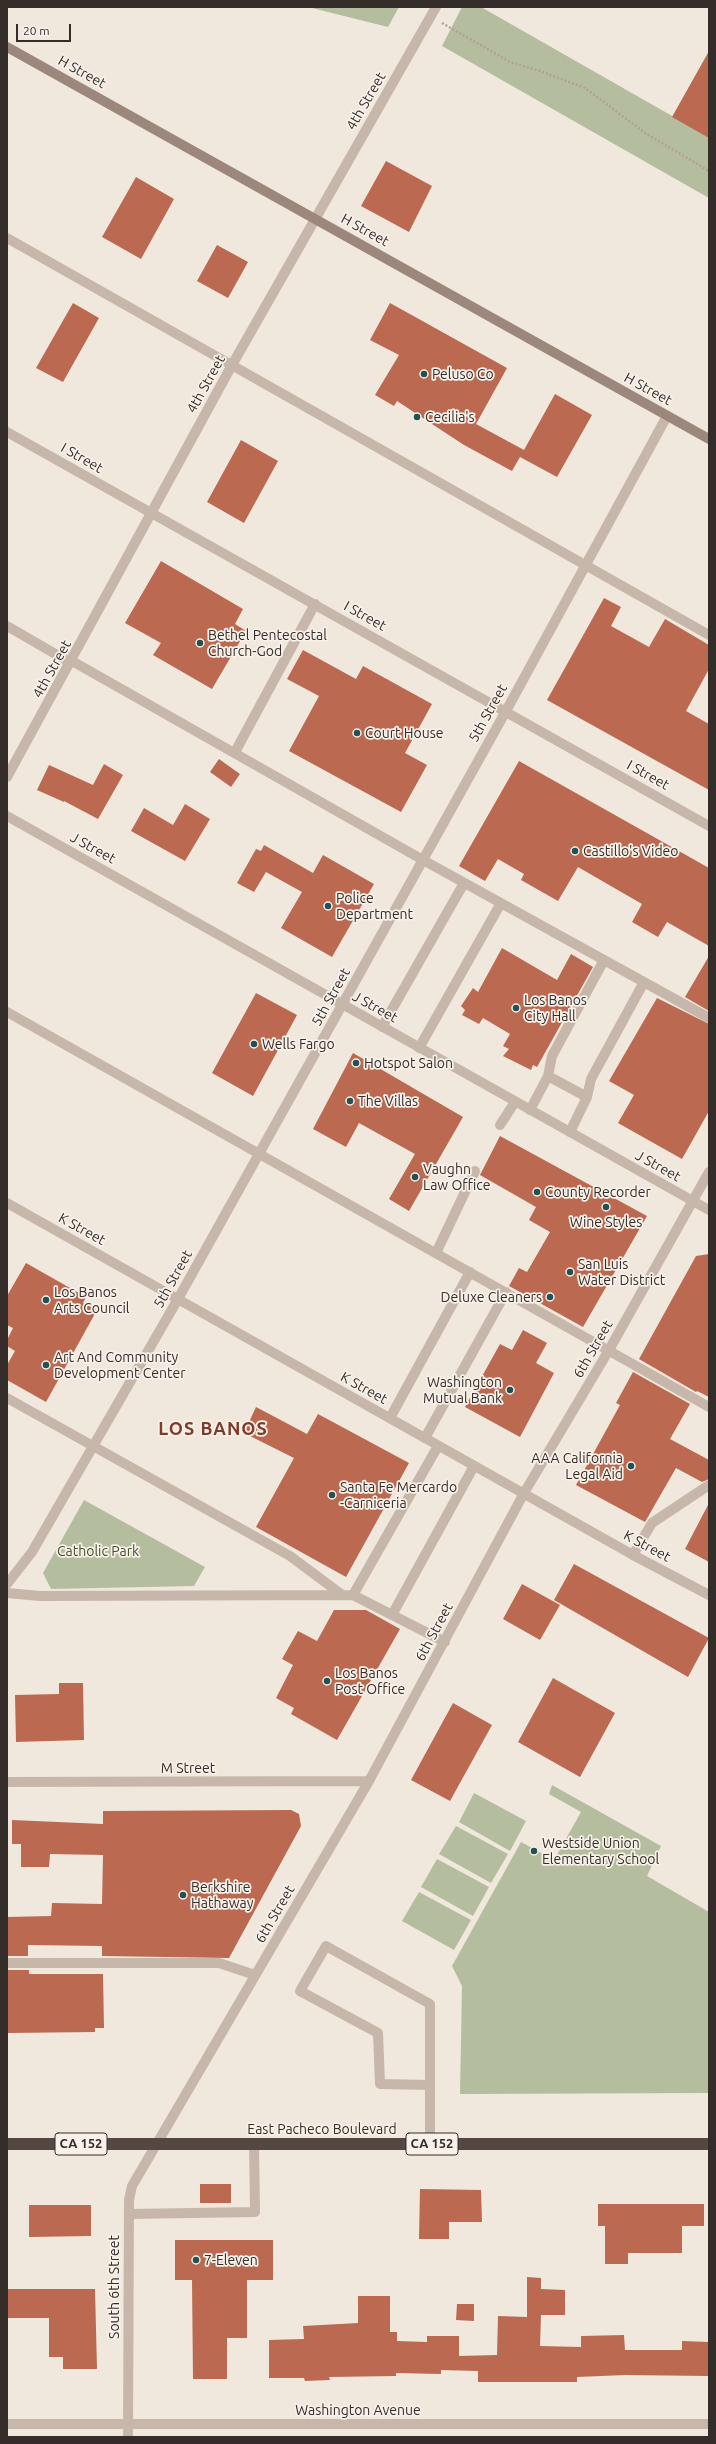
<!DOCTYPE html>
<html>
<head>
<meta charset="utf-8">
<style>
  body { margin:0 }
  #map { position:relative; width:716px; height:2444px; overflow:hidden; background:#f0e7dd; font-family:Ubuntu,sans-serif }
  canvas { display:block }
  .frame { position:absolute; inset:0; border:8px solid #352d29; pointer-events:none }
  .scale { position:absolute; left:16px; top:24px; width:55px; height:18px; box-sizing:border-box; border:2px solid #352d29; border-top:0; padding-left:5px; font-size:12px; line-height:14px; white-space:nowrap; color:#352d29; -webkit-text-stroke:3px #f8f1e9; paint-order:stroke }
</style>
</head>
<body>
<div id="map">
<canvas width="716" height="2444"></canvas>
<div class="frame"></div>
<div class="scale">20 m</div>
</div>
<script>
const c = document.querySelector('canvas').getContext('2d');
c.lineJoin = 'round';
function fill(path, color) {
  c.fillStyle = color;
  c.fill(path, 'evenodd');
}
function poly(rows) {
  const path = new Path2D();
  for (const r of rows) {
    path.moveTo(r[0], r[1]);
    for (let i = 2; i < r.length; i += 2) path.lineTo(r[i], r[i + 1]);
  }
  return path;
}
function trace(path, color, width, dash) {
  c.strokeStyle = color;
  c.lineWidth = width;
  c.lineCap = dash ? 'butt' : 'round';
  c.setLineDash(dash || []);
  c.stroke(path);
}
function drawText(font, color, halo, rows, align = 'center') {
  c.font = font + ' Ubuntu,sans-serif';
  c.lineWidth = 3.5;
  c.setLineDash([]);
  c.textBaseline = 'middle';
  c.strokeStyle = halo;
  c.fillStyle = color;
  for (const [text, x, y, turn = 0] of rows) {
    c.save();
    c.translate(x, y);
    c.rotate((+turn || 0) * Math.PI / 180);
    c.textAlign = isNaN(turn) ? turn : align;
    if (halo) c.strokeText(text, 0, 0);
    c.fillText(text, 0, 0);
    c.restore();
  }
}
fill(poly([
  [308,7,399,7,388,27],
  [462,7,481,7,709,137,709,198,442,46],
  [84,1500,205,1567,194,1586,51,1589,43,1573],
  [552,1785,661,1846,647,1876,709,1912,709,2093,460,2094,462,1986,452,1966,521,1842,554,1860,581,1812,549,1794],
  [474,1793,526,1821,510,1851,459,1822],
  [456,1826,508,1854,491,1883,439,1854],
  [437,1859,489,1887,473,1916,421,1887],
  [419,1892,471,1920,454,1950,402,1921]
]), '#b4be9e');
fill(poly([
  [709,51,709,138,672,117],
  [386,161,432,186,409,232,361,206],
  [136,177,174,199,141,259,102,237],
  [217,245,248,262,228,298,197,281],
  [73,303,99,318,63,382,36,368],
  [390,303,507,368,476,424,524,450,555,394,592,415,557,477,520,457,512,471,464,445,397,401,394,406,375,395,399,355,370,340],
  [241,440,278,461,244,523,207,502],
  [161,561,243,609,235,624,246,631,212,689,153,655,161,643,125,623],
  [604,598,621,607,611,626,649,647,665,619,709,645,709,669,686,711,709,724,709,790,547,700],
  [303,650,356,679,363,666,432,704,405,753,427,765,401,812,289,751,319,696,287,679],
  [219,759,240,774,231,787,210,772],
  [519,761,709,868,709,946,667,922,658,937,632,922,642,904,578,867,558,901,521,880,524,874,498,859,485,881,459,866],
  [104,764,123,775,98,819,64,801,64,802,37,790,49,765,93,785],
  [185,804,210,819,185,861,131,831,144,808,173,825],
  [264,845,313,873,323,855,374,884,332,957,281,928,302,892,266,872,254,892,237,883,256,849,261,851],
  [502,948,557,980,571,954,593,967,537,1067,533,1065,531,1070,503,1056,509,1049,503,1046,510,1034,483,1018,479,1024,462,1015,465,1010,461,1006,473,988,478,992],
  [709,956,709,1011,685,997],
  [256,993,297,1015,253,1096,212,1073],
  [657,998,709,1024,709,1111,682,1159,618,1123,634,1095,609,1081],
  [353,1053,463,1117,409,1211,389,1199,415,1154,359,1123,346,1147,313,1129],
  [500,1136,647,1216,583,1327,509,1286,519,1268,527,1272,550,1232,529,1220,536,1207,480,1175],
  [709,1254,709,1397,697,1391,696,1392,639,1359,696,1256],
  [26,1263,86,1297,83,1303,97,1310,46,1402,7,1380,7,1365,15,1351,7,1346,7,1340,13,1328,7,1325,7,1296],
  [523,1330,547,1343,536,1363,554,1373,520,1437,465,1407,500,1344,512,1350],
  [633,1372,690,1404,670,1439,709,1460,709,1479,702,1482,676,1468,645,1522,576,1485,620,1405,616,1403],
  [256,1407,307,1434,318,1414,409,1463,346,1577,256,1527,294,1458,244,1433],
  [709,1503,709,1562,685,1549],
  [574,1564,709,1638,688,1677,554,1600],
  [522,1584,560,1605,540,1640,503,1619],
  [334,1610,366,1610,400,1629,337,1740,291,1714,294,1708,276,1698,293,1665,282,1659,298,1631,317,1641],
  [553,1678,615,1713,580,1777,518,1742],
  [59,1683,83,1683,84,1740,16,1742,15,1695,59,1694],
  [453,1703,492,1725,450,1801,411,1780],
  [291,1810,299,1814,301,1826,229,1958,102,1956,102,1946,28,1945,28,1956,7,1956,7,1917,51,1916,52,1903,102,1904,103,1855,50,1854,49,1867,21,1867,21,1844,12,1844,12,1820,103,1824,103,1811],
  [7,1970,29,1970,29,1974,103,1974,104,2028,95,2028,95,2032,7,2033],
  [200,2184,231,2184,231,2203,200,2203],
  [420,2189,481,2190,482,2222,449,2222,449,2239,419,2239],
  [598,2204,704,2204,704,2226,682,2226,682,2253,628,2253,628,2264,605,2264,605,2226,598,2226],
  [29,2205,91,2205,91,2236,29,2237],
  [175,2240,273,2240,273,2280,247,2280,247,2338,227,2338,227,2379,193,2379,192,2280,175,2280],
  [527,2277,541,2278,541,2289,565,2290,565,2315,541,2315,540,2346,581,2347,581,2336,624,2335,625,2350,682,2350,682,2341,709,2342,709,2376,625,2375,577,2377,577,2382,478,2382,478,2371,441,2370,441,2374,396,2373,396,2376,329,2377,330,2380,305,2381,304,2378,269,2378,269,2340,304,2339,303,2326,358,2323,358,2296,390,2296,390,2332,397,2332,397,2341,427,2342,427,2336,459,2336,459,2356,497,2355,498,2316,527,2317],
  [7,2289,95,2289,97,2369,63,2369,63,2357,49,2357,49,2318,7,2318],
  [457,2304,474,2304,474,2321,456,2320]
]), '#bb6950');
trace(poly([
  [442,23,510,62,540,71,585,88,645,133,709,171]
]), '#b3a194', 2.5, [2, 2]);
trace(poly([
  [7,238,709,635],
  [7,626,71,663],
  [72,661,423,860,709,1018],
  [235,752,315,604],
  [7,1012,709,1407],
  [382,1027,464,883],
  [419,1048,501,903],
  [548,1076,587,1097],
  [530,1110,548,1076,552,1056,604,960],
  [500,1125,515,1102],
  [570,1132,587,1097,591,1079,644,982],
  [436,1253,475,1171],
  [7,1398,290,1556,341,1594],
  [390,1418,470,1272],
  [425,1438,506,1292],
  [633,1555,652,1523,709,1485],
  [7,1593,40,1596,353,1595,445,1642],
  [353,1595,438,1446],
  [392,1615,474,1466],
  [7,1963,219,1963,255,1975],
  [430,2085,380,2084,378,2033,300,1991,326,1946,430,2004,430,2144],
  [129,2214,255,2212,254,2144]
]), '#c7b7aa', 10);
trace(poly([
  [7,432,709,826],
  [7,777,232,365,436,7],
  [7,816,709,1210],
  [7,1203,633,1555,709,1595],
  [7,1584,32,1552,178,1299,506,711,667,416],
  [7,1782,369,1781],
  [7,2424,709,2424],
  [128,2437,129,2200,132,2186,369,1781,524,1493,609,1350,709,1172]
]), '#c7b7aa', 10);
trace(poly([
  [7,47,709,439]
]), '#9b877c', 10);
trace(poly([
  [7,2144,709,2144]
]), '#554741', 12);
for (const [x, y, r, color] of [
  [424,374,4,"#225153"],
  [417,417,4,"#225153"],
  [200,643,4,"#225153"],
  [357,733,4,"#225153"],
  [575,851,4,"#225153"],
  [328,906,4,"#225153"],
  [516,1008,4,"#225153"],
  [254,1044,4,"#225153"],
  [356,1063,4,"#225153"],
  [350,1101,4,"#225153"],
  [415,1177,4,"#225153"],
  [537,1192,4,"#225153"],
  [606,1207,4,"#225153"],
  [570,1272,4,"#225153"],
  [550,1297,4,"#225153"],
  [46,1300,4,"#225153"],
  [46,1365,4,"#225153"],
  [510,1390,4,"#225153"],
  [631,1466,4,"#225153"],
  [332,1495,4,"#225153"],
  [327,1681,4,"#225153"],
  [534,1851,4,"#225153"],
  [183,1895,4,"#225153"],
  [196,2260,4,"#225153"]
]) {
  const dot = new Path2D();
  dot.arc(x, y, r, 0, 2 * Math.PI);
  c.fillStyle = color;
  c.fill(dot);
  trace(dot, '#f8f1e9', 1.5);
}
for (const [x, y, w] of [
  [81,2144,52],
  [432,2144,52]
]) {
  const box = new Path2D();
  box.roundRect(x - w / 2, y - 11, w, 22, 3);
  c.fillStyle = '#f8f1e9';
  c.fill(box);
  trace(box, '#352d29', 1);
}
drawText('bold 13px', '#352d29', null, [
  ["CA 152",81,2144],
  ["CA 152",432,2144]
]);
drawText('14px', '#352d29', '#f8f1e9', [
  ["H Street",82,72,29],
  ["4th Street",366,101,-60],
  ["H Street",365,230,29],
  ["4th Street",206,384,-61],
  ["H Street",648,389,29],
  ["I Street",82,458,30],
  ["I Street",365,616,29],
  ["4th Street",52,669,-61],
  ["5th Street",488,713,-61],
  ["I Street",648,775,29],
  ["J Street",93,848,29],
  ["5th Street",331,997,-61],
  ["J Street",375,1007,29],
  ["J Street",658,1166,29],
  ["K Street",82,1229,29],
  ["5th Street",173,1279,-61],
  ["6th Street",593,1349,-60],
  ["K Street",364,1388,29],
  ["K Street",647,1546,28],
  ["6th Street",434,1632,-62],
  ["M Street",188,1768],
  ["6th Street",275,1914,-60],
  ["East Pacheco Boulevard",322,2129],
  ["South 6th Street",114,2287,-90],
  ["Washington Avenue",358,2410]
]);
drawText('14px', '#352d29', '#f8f1e9', [
  ["Peluso Co",432,374],
  ["Cecilia's",425,417],
  ["Bethel Pentecostal",208,635],
  ["Church-God",208,651],
  ["Court House",365,733],
  ["Castillo's Video",583,851],
  ["Police",336,898],
  ["Department",336,914],
  ["Los Banos",524,1000],
  ["City Hall",524,1016],
  ["Wells Fargo",262,1044],
  ["Hotspot Salon",364,1063],
  ["The Villas",358,1101],
  ["Vaughn",423,1169],
  ["Law Office",423,1185],
  ["County Recorder",545,1192],
  ["Wine Styles",606,1222,"center"],
  ["San Luis",578,1264],
  ["Water District",578,1280],
  ["Los Banos",54,1292],
  ["Arts Council",54,1308],
  ["Deluxe Cleaners",542,1297,"right"],
  ["Art And Community",54,1357],
  ["Development Center",54,1373],
  ["Washington",502,1382,"right"],
  ["Mutual Bank",502,1398,"right"],
  ["AAA California",623,1458,"right"],
  ["Legal Aid",623,1474,"right"],
  ["Santa Fe Mercardo",340,1487],
  ["-Carniceria",340,1503],
  ["Los Banos",335,1673],
  ["Post Office",335,1689],
  ["Westside Union",542,1843],
  ["Elementary School",542,1859],
  ["Berkshire",191,1887],
  ["Hathaway",191,1903],
  ["7-Eleven",204,2260]
], 'left');
drawText('14px', '#45512f', '#f8f1e9', [
  ["Catholic Park",98,1551]
]);
c.letterSpacing = '1px';
drawText('bold 18px', '#7d3c29', '#f8f1e9', [
  ["LOS BANOS",213,1429]
]);
c.letterSpacing = '0px';
</script>
</body>
</html>
